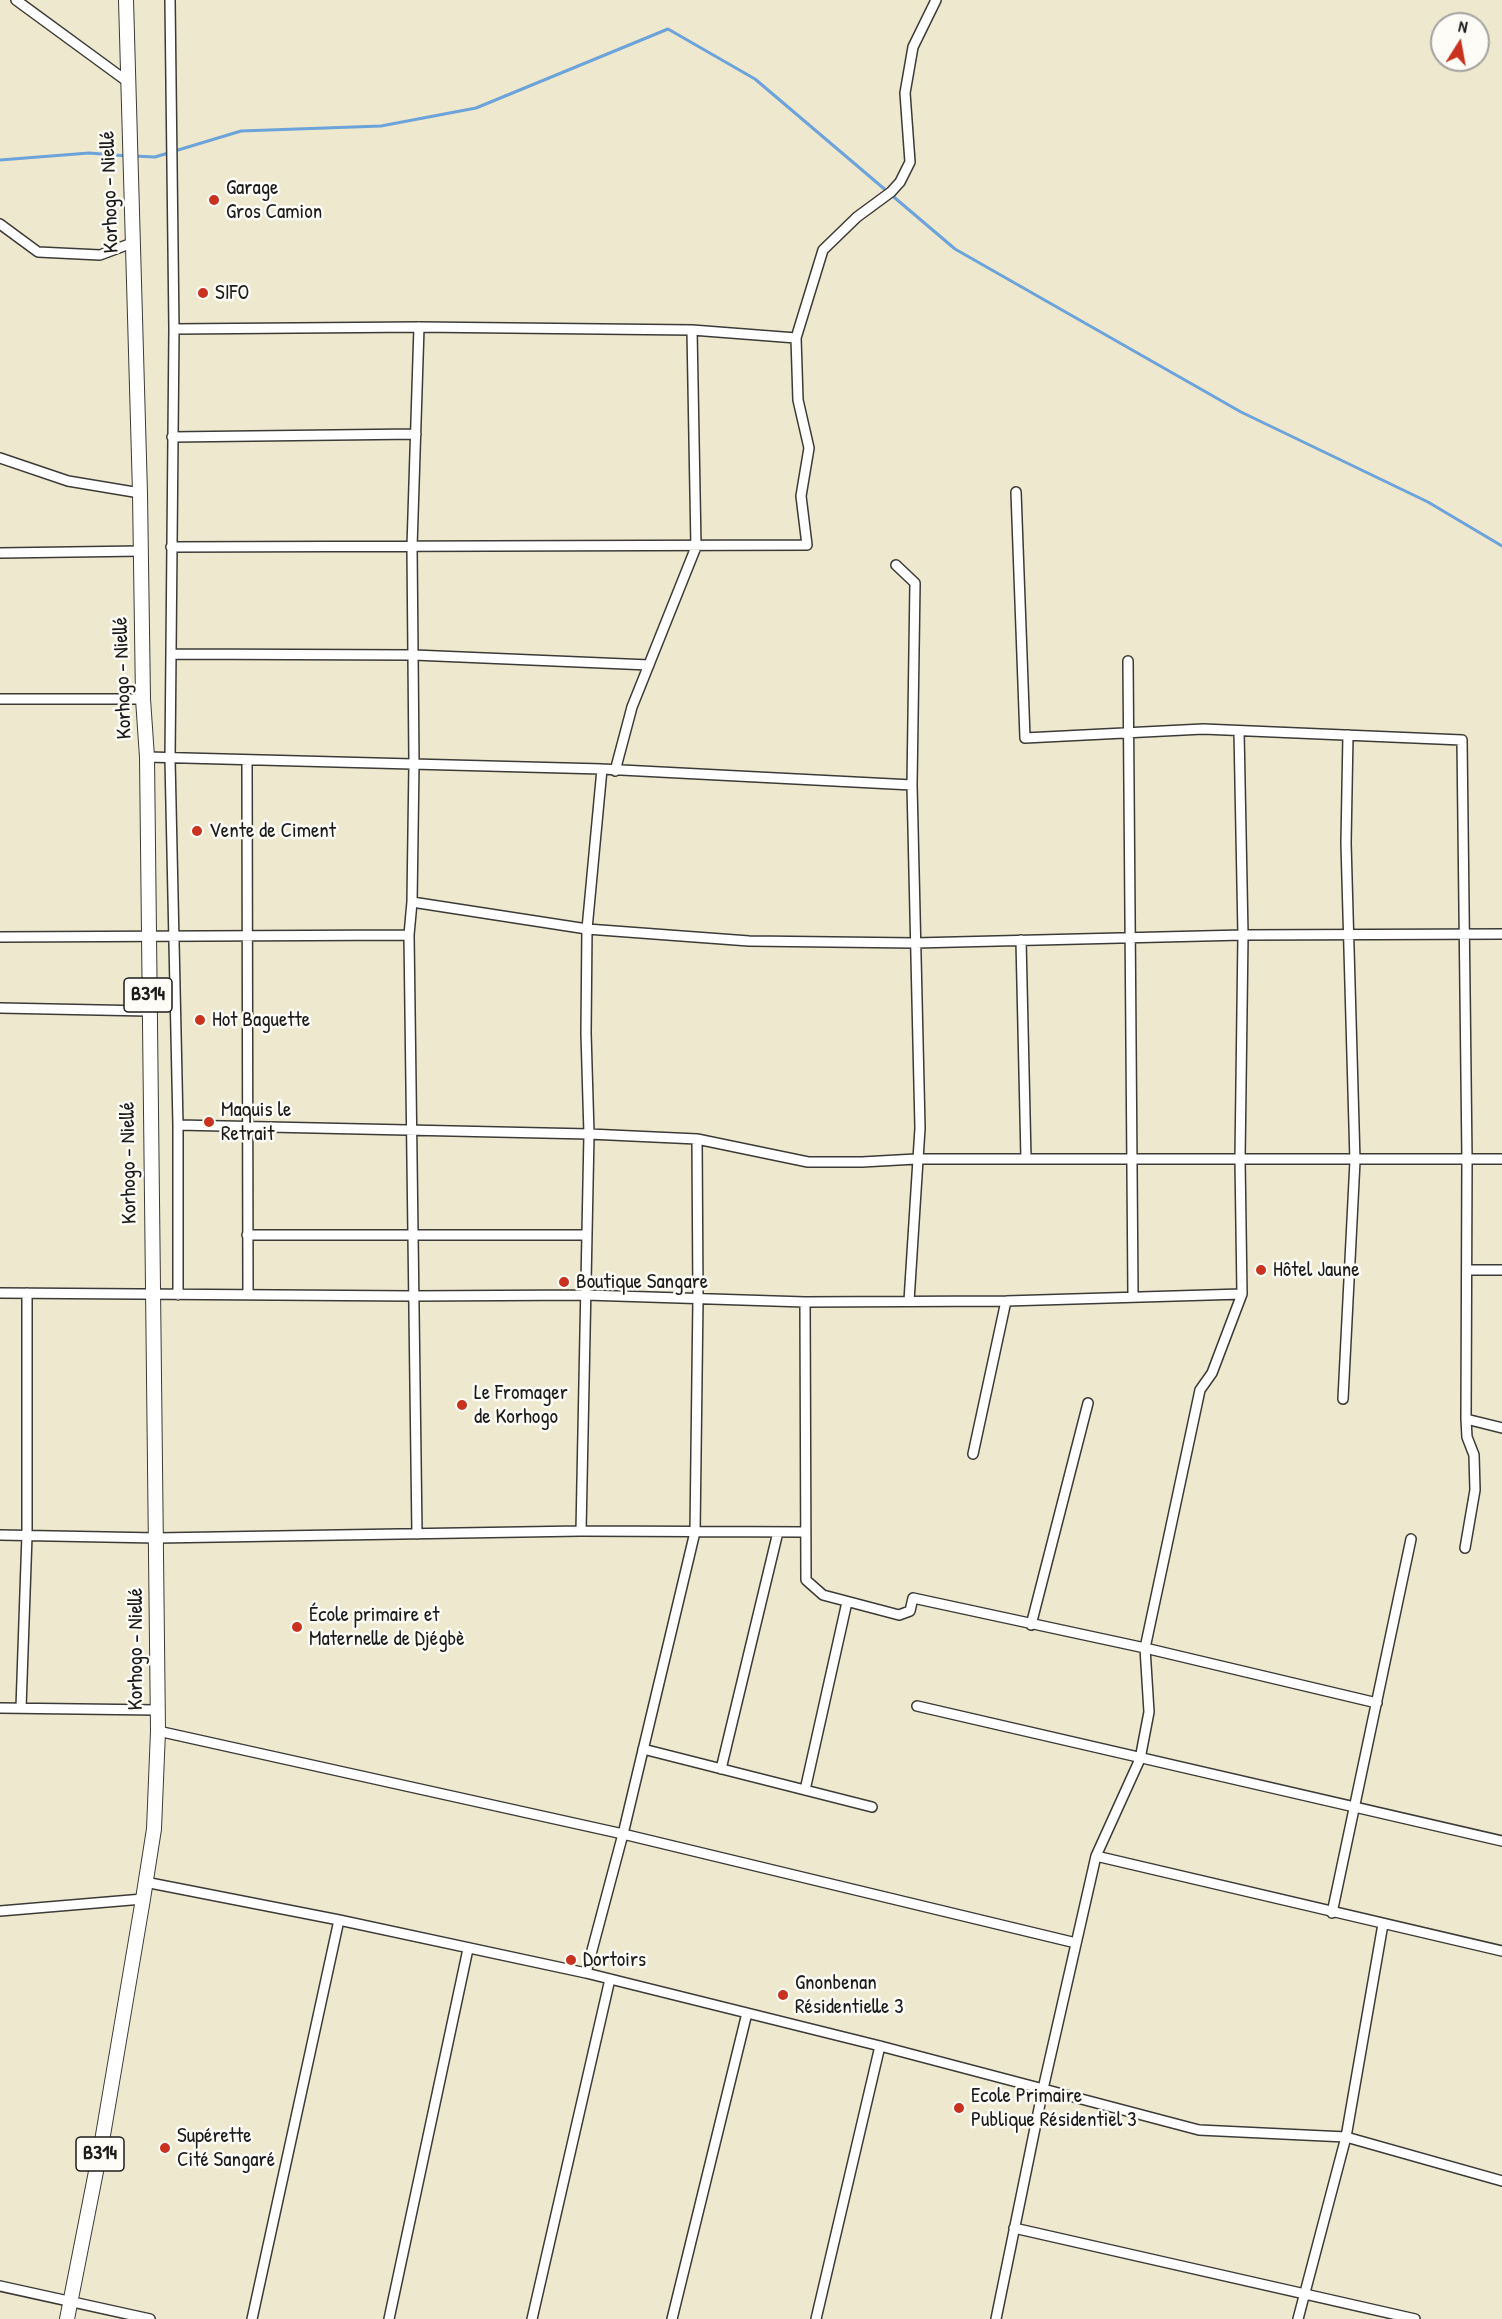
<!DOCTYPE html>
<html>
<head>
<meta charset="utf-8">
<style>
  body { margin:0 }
  #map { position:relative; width:1502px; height:2319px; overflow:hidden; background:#eee8ce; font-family:"Patrick Hand",sans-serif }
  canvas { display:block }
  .north { position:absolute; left:1430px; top:12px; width:60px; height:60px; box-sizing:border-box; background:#fdfcf7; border:2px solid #a3a29f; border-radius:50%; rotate:11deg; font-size:16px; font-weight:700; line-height:24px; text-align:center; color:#1c1c1c }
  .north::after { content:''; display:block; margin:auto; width:21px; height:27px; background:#c8321e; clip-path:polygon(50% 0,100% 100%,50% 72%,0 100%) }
</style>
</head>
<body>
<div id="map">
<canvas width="1502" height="2319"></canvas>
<div class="north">N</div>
</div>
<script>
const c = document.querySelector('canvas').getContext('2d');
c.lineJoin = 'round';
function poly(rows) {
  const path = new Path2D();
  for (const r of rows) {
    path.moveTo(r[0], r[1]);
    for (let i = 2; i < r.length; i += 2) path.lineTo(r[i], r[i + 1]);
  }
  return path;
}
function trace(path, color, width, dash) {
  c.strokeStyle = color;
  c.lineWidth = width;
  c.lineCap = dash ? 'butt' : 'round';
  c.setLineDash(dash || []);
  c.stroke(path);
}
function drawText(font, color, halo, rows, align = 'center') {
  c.font = font + ' "Patrick Hand",sans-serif';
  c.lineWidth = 5;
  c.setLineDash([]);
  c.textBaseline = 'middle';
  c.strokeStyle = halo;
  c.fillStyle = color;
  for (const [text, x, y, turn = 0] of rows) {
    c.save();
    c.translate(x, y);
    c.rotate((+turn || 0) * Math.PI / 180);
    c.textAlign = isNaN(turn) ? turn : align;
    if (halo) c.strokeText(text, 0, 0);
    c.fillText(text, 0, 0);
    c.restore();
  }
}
trace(poly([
  [133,156,155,157,241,131,381,126,476,108,668,29,755,79,955,249,1241,412,1428,502,1502,546],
  [0,160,89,153,127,156]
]), '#6ca3da', 3);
const street = poly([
  [16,0,128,82],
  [170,0,174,329,170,759,178,1125,178,1295],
  [0,224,38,252,100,255,132,243],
  [174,329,419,327,692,330,796,338],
  [172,437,416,434],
  [0,458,68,481,140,493],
  [1016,492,1025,738,1203,729,1462,740,1467,1159,1466,1419,1467,1437,1474,1455,1475,1490,1465,1548],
  [171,547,807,545,801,496,809,448,798,400,796,338,823,250,857,217,891,192,900,182,910,162,905,93,913,47,936,0],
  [0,553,142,551],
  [896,565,915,583,912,785,920,1128,909,1301],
  [171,654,414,655,649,665],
  [1128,661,1133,1296],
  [0,699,143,699],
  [147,757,602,769,912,785],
  [247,760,248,1293],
  [615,771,632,707,696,547,692,330],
  [412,902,587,929,749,941,915,943,1243,935,1502,934],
  [0,937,409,935],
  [1021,940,1026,1159],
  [0,1008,148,1011],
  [178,1125,589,1134,697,1139,808,1162,862,1162,916,1159,1502,1159],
  [247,1235,587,1235],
  [1467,1270,1502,1270],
  [0,1293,413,1296,586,1295,805,1302,1006,1301,1242,1294],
  [805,1302,806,1580,823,1595,899,1615,910,1611,913,1598,1145,1648,1377,1703],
  [1343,1399,1355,1161,1346,843,1348,735],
  [1466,1419,1502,1428],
  [973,1454,1006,1301],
  [581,1531,589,1134,586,1033,587,929,602,769],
  [417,1534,409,935,412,902,414,763,412,547,419,327],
  [0,1535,157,1538,581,1531,805,1532],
  [1031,1625,1088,1403],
  [917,1706,1502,1841],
  [0,1708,157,1710],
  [21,1708,27,1535,27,1293],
  [158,1731,623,1834,1076,1943],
  [643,1749,872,1807],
  [721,1769,778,1532],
  [805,1790,847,1602],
  [1096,1856,1502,1951],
  [145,1882,339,1920,586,1973,880,2046,1199,2130,1346,2137,1502,2181],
  [0,1911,143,1899],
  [1332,1913,1411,1539],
  [586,1973,623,1834,695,1532,698,1298,697,1139],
  [1014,2228,1415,2319],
  [0,2286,150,2319],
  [252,2319,339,1920],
  [389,2319,468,1949],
  [532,2319,610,1979],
  [672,2319,747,2013],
  [816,2319,880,2046],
  [996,2319,1043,2089,1096,1856,1140,1759,1149,1712,1145,1648,1200,1390,1212,1373,1242,1294,1240,1159,1243,935,1239,731],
  [1298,2319,1346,2137,1383,1924]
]);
const primary = poly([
  [67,2319,102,2141,143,1899,154,1829,158,1731,147,757,143,699,140,493,126,0]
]);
trace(street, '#3c3b37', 12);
trace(primary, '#3c3b37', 16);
trace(street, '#fff', 9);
trace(primary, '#fff', 14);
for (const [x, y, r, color] of [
  [214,200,6,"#c8321e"],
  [203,293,6,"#c8321e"],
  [197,831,6,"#c8321e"],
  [200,1020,6,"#c8321e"],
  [209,1122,6,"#c8321e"],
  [1261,1270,6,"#c8321e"],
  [564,1282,6,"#c8321e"],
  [462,1405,6,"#c8321e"],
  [297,1627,6,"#c8321e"],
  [571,1960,6,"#c8321e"],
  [783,1995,6,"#c8321e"],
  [959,2108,6,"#c8321e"],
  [165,2148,6,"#c8321e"]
]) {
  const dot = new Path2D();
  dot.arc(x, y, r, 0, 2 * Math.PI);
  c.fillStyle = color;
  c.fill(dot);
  trace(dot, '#fdfcf7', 2);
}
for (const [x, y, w] of [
  [148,995,48],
  [100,2154,48]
]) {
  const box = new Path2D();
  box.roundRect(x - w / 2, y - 17, w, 34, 4.5);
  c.fillStyle = '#fdfcf7';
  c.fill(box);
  trace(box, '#1c1c1c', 1.5);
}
drawText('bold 20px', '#1c1c1c', null, [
  ["B314",148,995],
  ["B314",100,2154]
]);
drawText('21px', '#1c1c1c', '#fdfcf7', [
  ["Garage",226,188],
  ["Gros Camion",226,212],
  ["SIFO",215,293],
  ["Vente de Ciment",209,831],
  ["Hot Baguette",212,1020],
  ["Maquis le",221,1110],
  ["Retrait",221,1134],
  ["Hôtel Jaune",1273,1270],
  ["Boutique Sangare",576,1282],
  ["Le Fromager",474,1393],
  ["de Korhogo",474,1417],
  ["École primaire et",309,1615],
  ["Maternelle de Djégbè",309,1639],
  ["Dortoirs",583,1960],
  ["Gnonbenan",795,1983],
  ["Résidentielle 3",795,2007],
  ["Ecole Primaire",971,2096],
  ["Publique Résidentiel 3",971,2120],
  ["Supérette",177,2136],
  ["Cité Sangaré",177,2160]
], 'left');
drawText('21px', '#1c1c1c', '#fdfcf7', [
  ["Korhogo - Niellé",110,192,-92],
  ["Korhogo - Niellé",123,678,-92],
  ["Korhogo - Niellé",129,1163,-91],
  ["Korhogo - Niellé",136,1649,-90]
]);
</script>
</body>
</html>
